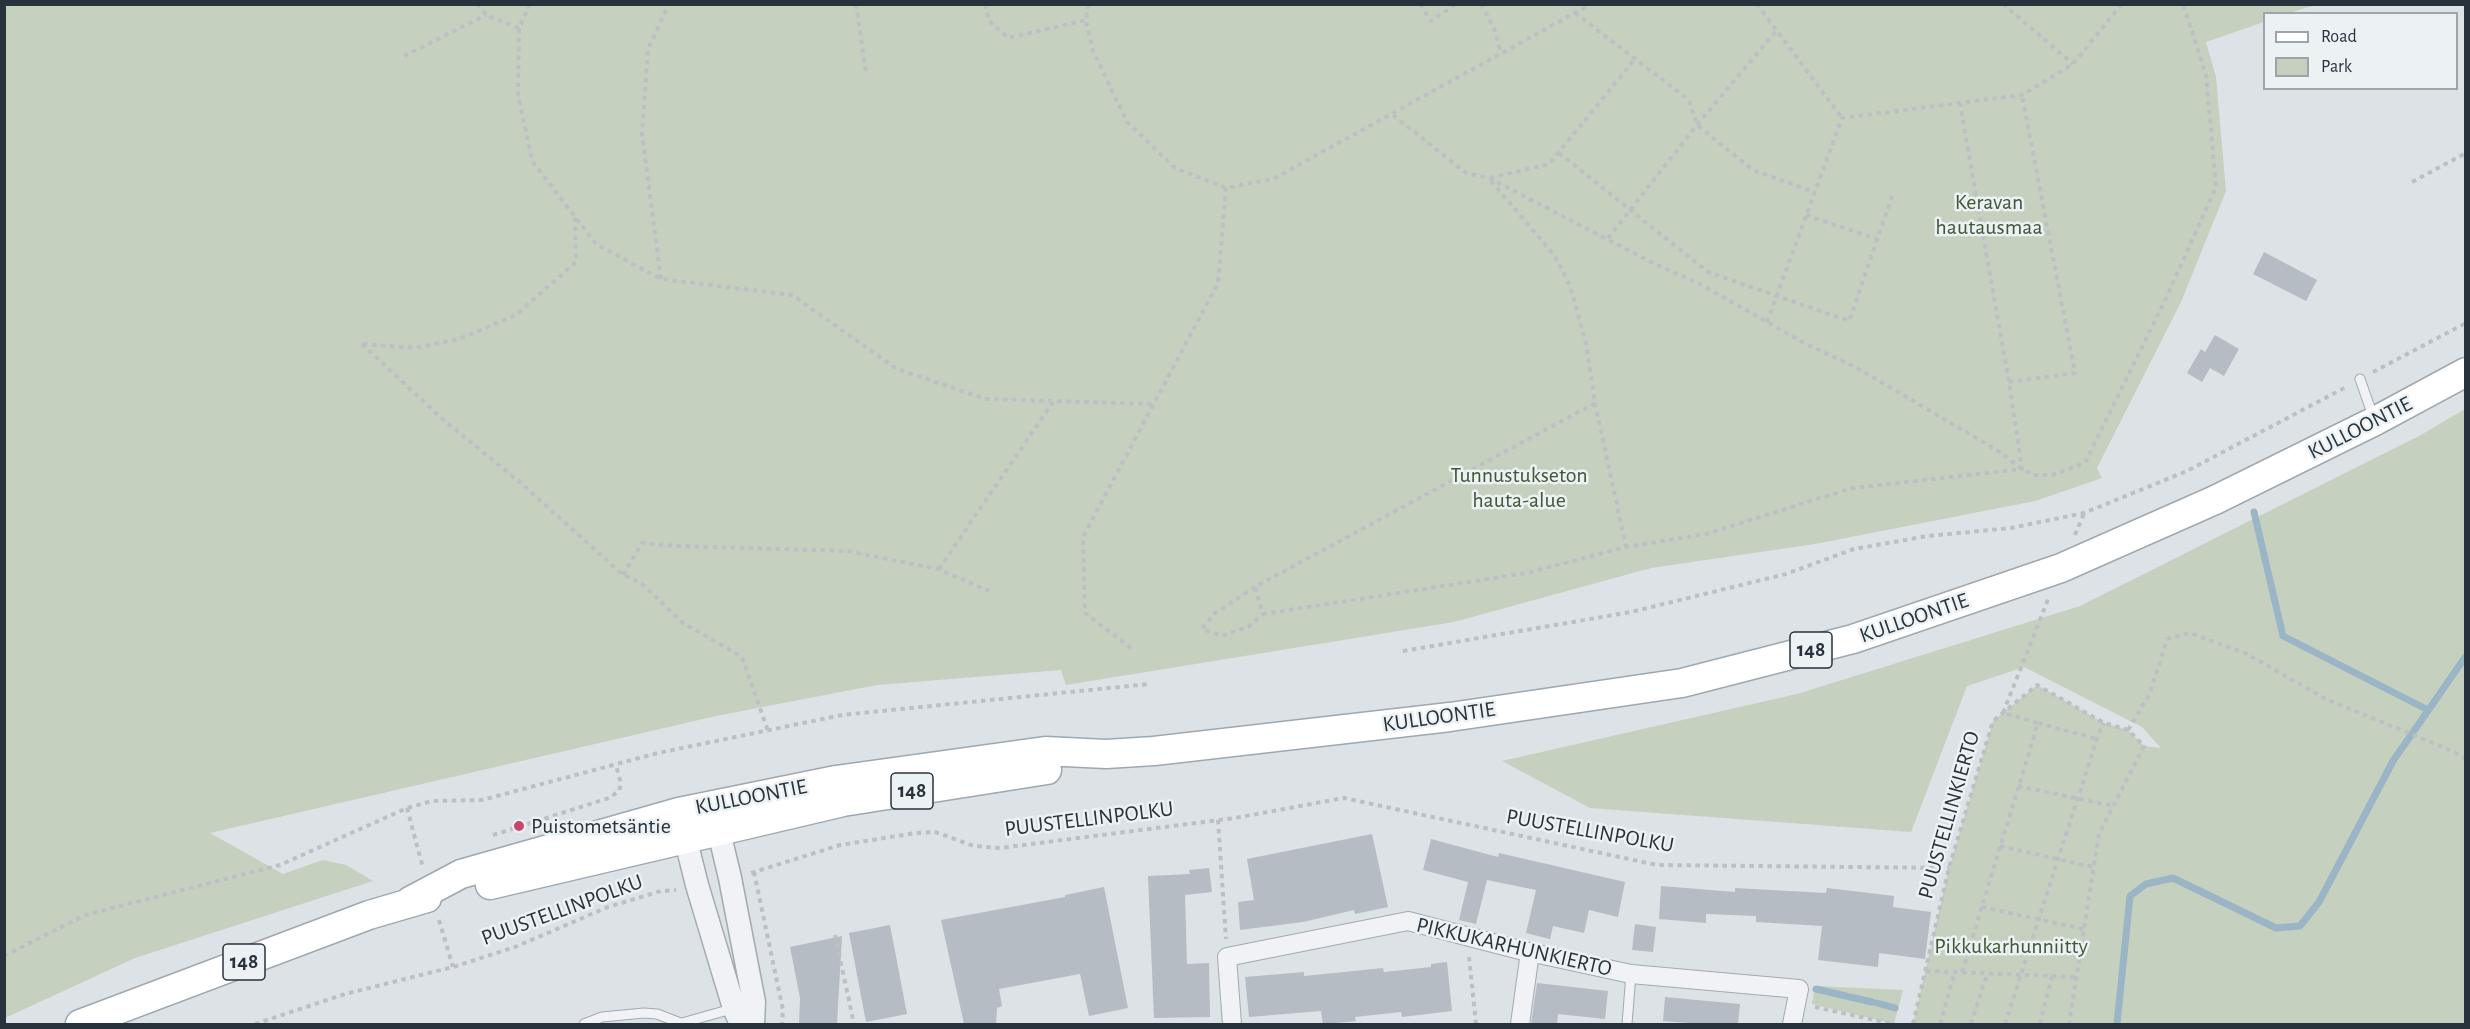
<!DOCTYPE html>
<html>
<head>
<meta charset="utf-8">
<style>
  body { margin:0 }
  #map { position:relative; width:2470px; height:1029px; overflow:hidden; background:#dde2e6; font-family:"Alegreya Sans",sans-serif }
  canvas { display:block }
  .frame { position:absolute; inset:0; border:6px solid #28323c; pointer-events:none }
  .legend { position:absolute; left:2263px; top:12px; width:195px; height:78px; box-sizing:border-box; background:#ecf1f4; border:2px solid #9ea5aa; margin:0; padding:8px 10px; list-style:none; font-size:18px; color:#28323c }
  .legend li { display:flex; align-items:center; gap:12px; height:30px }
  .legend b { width:30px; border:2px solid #9ea5aa }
</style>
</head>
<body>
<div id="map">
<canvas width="2470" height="1029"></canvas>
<div class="frame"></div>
<ul class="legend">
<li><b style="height:8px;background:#fff"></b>Road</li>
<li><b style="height:16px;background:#c6d0bf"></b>Park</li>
</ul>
</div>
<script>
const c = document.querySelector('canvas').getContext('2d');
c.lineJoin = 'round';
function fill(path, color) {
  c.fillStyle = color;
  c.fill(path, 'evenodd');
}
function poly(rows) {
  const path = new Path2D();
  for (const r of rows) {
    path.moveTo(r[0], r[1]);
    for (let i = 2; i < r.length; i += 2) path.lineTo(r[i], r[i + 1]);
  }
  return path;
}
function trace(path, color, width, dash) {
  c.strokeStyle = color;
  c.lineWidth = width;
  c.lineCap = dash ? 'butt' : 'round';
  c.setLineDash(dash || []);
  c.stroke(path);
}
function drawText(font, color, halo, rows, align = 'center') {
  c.font = font + ' "Alegreya Sans",sans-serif';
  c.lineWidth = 5;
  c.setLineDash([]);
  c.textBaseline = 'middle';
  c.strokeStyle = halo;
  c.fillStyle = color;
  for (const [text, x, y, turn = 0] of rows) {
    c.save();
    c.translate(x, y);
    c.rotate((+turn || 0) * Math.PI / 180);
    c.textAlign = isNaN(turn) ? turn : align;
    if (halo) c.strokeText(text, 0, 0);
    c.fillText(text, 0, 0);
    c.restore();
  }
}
fill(poly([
  [4,5,5,4,2315,5,2289,13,2264,14,2264,22,2206,42,2216,77,2226,191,2181,302,2097,468,2102,478,2035,501,1815,544,1651,568,1454,622,1066,685,1061,670,877,685,716,716,210,833,283,874,323,860,346,865,373,881,135,958,5,1018],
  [2465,409,2465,1024,1913,1024,1949,868,1993,721,2037,685,2104,723,2128,730,2144,746,2161,748,2142,727,2024,667,1967,686,1911,832,1590,808,1502,761,1797,694,2080,606,2419,436],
  [1815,986,1903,990,1894,1024,1812,1004]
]), '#c6d0bf');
trace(poly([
  [2254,512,2283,636,2428,710],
  [1816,989,1846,996],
  [1850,997,1872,1002],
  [1877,1003,1895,1008],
  [2117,1024,2130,896,2146,884,2173,878,2276,928,2300,926,2319,902,2393,761,2466,656]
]), '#9ab5c5', 7);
fill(poly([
  [2264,252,2317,280,2306,301,2253,274],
  [2215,335,2239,349,2224,376,2210,368,2202,382,2187,373,2201,349,2205,352],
  [1372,834,1388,907,1355,914,1354,910,1303,922,1240,930,1238,902,1254,900,1247,859],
  [1431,839,1498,857,1499,853,1625,882,1618,917,1589,910,1584,933,1553,926,1550,939,1526,933,1536,890,1487,880,1476,924,1459,920,1468,882,1423,870],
  [1209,868,1212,892,1185,895,1187,964,1209,963,1210,1017,1154,1018,1148,876,1190,874,1189,870],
  [1661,886,1735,892,1735,888,1826,893,1827,888,1894,896,1893,907,1931,912,1925,959,1879,953,1878,967,1818,960,1822,926,1756,922,1756,916,1706,914,1706,923,1659,919],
  [1104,887,1128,1008,1089,1016,1080,974,999,989,1002,1006,997,1008,996,1024,964,1024,941,920,1065,897,1065,895],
  [1635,924,1656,927,1653,952,1632,950],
  [890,925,907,1014,866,1022,849,933],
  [842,936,837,1024,799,1024,800,998,790,947],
  [1447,962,1452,1011,1402,1017,1401,1012,1355,1017,1356,1021,1326,1024,1323,1024,1321,1011,1249,1017,1245,977,1304,972,1304,976,1383,968,1384,972,1431,967,1431,964],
  [1537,983,1608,991,1605,1019,1558,1014,1557,1024,1531,1024],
  [1665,997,1740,1004,1738,1024,1702,1024,1663,1021]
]), '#b5bcc3');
const service = poly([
  [2360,379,2374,419],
  [682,1023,735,1008],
  [584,1024,602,1017,644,1013,657,1014,683,1024],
  [1627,1024,1631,974]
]);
const minor = poly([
  [1232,1024,1227,957,1408,921,1520,950,1631,974,1799,989,1792,1024],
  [1520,1024,1530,952]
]);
const tertiary = poly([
  [715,815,730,878,754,1002,753,1024],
  [682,825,697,885,734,1008,741,1024]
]);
const primary = poly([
  [490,885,843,802,1047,770],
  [410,901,461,874,679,812,836,780,1045,751,1106,754,1154,751,1450,717,1682,683,1853,639,2061,568,2215,500,2375,421,2466,372],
  [80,1024,369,915,427,898]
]);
trace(service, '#a3aab0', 11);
trace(minor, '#a3aab0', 20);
trace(tertiary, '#a3aab0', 25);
trace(primary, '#9da8b1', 31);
trace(poly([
  [477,4,486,15,519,28],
  [530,4,519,28,518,94,532,161,596,244,661,279,792,295,897,369,986,399,1154,404],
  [856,4,866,73],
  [985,4,989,21,1008,38,1086,20],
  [1088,4,1086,20,1093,51,1127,122,1175,168,1226,188,1273,179,1591,4],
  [1420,4,1431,21,1456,4],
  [1481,4,1494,28,1501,54],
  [1757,4,1842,118],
  [2003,4,2073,64],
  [1575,13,1689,100,1697,125,1753,170,1814,192],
  [404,56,486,15],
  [1393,115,1466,173,1489,178,1657,265,1700,284,1804,343,1857,368,2000,452,2022,469,2034,475,2052,475,2085,463,2167,296,2216,187,2206,75,2183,4],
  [1559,153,1708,272,1849,321,1893,194],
  [1490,178,1549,164,1635,59],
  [1491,181,1555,256,1570,286,1586,343,1595,403,1626,547],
  [2412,182,2466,153],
  [1806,215,1877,239],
  [1608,238,1697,125,1776,31],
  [661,279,642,134,648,49,669,4],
  [1767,322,1842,118,2022,95,2073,64,2122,4],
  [362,344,440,417,521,483,623,575,641,583,683,623,742,657,768,731],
  [363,344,415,348,459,339,516,315,576,262,575,217],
  [2373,372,2466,323],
  [2009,382,2075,373,2022,95],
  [1595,403,1255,587,1263,614,1527,573,1626,547,1706,534,1852,488,2022,469,2009,382,1960,104],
  [2075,535,2084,513],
  [939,569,1053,402],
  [623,575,642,543,678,546,847,551,938,569,989,591],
  [1255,587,1215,613,1202,629,1222,636,1248,627,1263,614],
  [1131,648,1085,613,1083,537,1218,283,1226,188],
  [1403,651,1631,612,1786,574,1854,549,1928,536,2011,528,2084,513,2187,471,2348,386],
  [2038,723,2097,739],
  [2128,730,2150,693,2167,639,2190,633,2247,654,2326,699,2452,751,2466,759],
  [2018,786,2113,806],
  [407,808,423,868],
  [1218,820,1226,939],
  [493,835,609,798,619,791,621,784,616,765],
  [2000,846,2093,867],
  [754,872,783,1010,782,1024],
  [751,873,840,845,916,833,935,832,974,846,1000,848,1235,818,1344,798,1657,865,1949,868],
  [1982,907,2083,929],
  [439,920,453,967],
  [835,935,854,1024],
  [4,956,85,915,280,865,407,808,432,801,482,800,658,753,842,715,1149,684],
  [1469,957,1476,1024],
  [1926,971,2076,977],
  [1962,972,2038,723,2003,713,2049,597],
  [1815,1007,1893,1024],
  [255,1024,345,994,453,967,515,947,608,907,661,891,676,890],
  [1913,1024,1949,868,1993,721,2037,685,2104,723,2128,730,2144,746,2099,834,2069,1024],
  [1940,1024,1955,972],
  [1971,1024,1987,974],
  [2005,1024,2098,735,2104,723],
  [2040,1024,2052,976]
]), '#bcc0c5', 4, [4.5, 4.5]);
trace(service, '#f0f2f5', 9);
trace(minor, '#f0f2f5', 18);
trace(tertiary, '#f0f2f5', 22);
trace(primary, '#fff', 28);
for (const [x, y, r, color] of [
  [519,826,6,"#c7476c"]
]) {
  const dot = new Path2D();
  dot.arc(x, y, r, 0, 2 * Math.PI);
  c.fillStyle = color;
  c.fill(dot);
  trace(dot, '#ecf1f4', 2);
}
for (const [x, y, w] of [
  [1811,650,42],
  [912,791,42],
  [244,962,42]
]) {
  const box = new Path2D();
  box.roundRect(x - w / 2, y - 18, w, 36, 4.5);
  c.fillStyle = '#ecf1f4';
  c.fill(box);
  trace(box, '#28323c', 1.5);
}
drawText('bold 21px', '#28323c', null, [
  ["148",1811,650],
  ["148",912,791],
  ["148",244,962]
]);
drawText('22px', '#415736', '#ecf1f4', [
  ["Keravan",1989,202],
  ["hautausmaa",1989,227],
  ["Tunnustukseton",1519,475],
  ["hauta-alue",1519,500],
  ["Pikkukarhunniitty",2011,946]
]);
drawText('22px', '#28323c', '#ecf1f4', [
  ["KULLOONTIE",2360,428,-27],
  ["KULLOONTIE",1914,618,-19],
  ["KULLOONTIE",1439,717,-8],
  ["KULLOONTIE",751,797,-11],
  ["PUUSTELLINKIERTO",1949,815,-74],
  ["PUUSTELLINPOLKU",1089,819,-7],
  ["PUUSTELLINPOLKU",1590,831,10],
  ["PUUSTELLINPOLKU",562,910,-20],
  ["PIKKUKARHUNKIERTO",1514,947,13]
]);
drawText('22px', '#28323c', '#ecf1f4', [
  ["Puistometsäntie",531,826]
], 'left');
</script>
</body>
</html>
